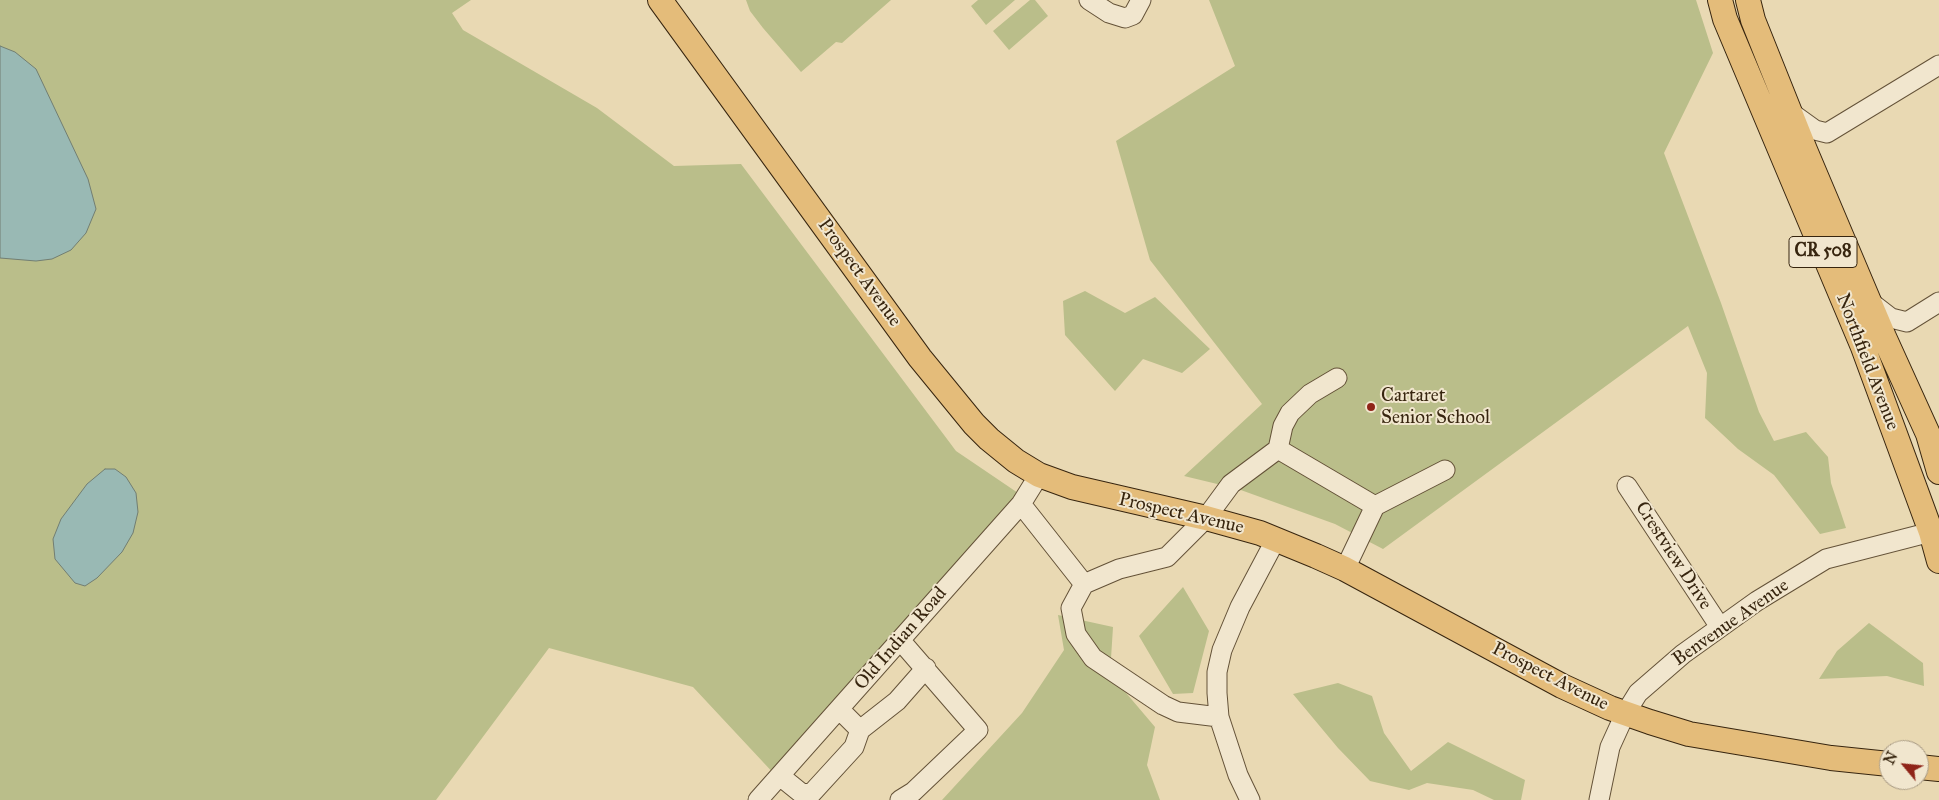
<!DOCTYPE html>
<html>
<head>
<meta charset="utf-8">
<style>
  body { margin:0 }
  #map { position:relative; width:1939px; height:800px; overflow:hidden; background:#e9d9b3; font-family:"IM FELL Great Primer",serif }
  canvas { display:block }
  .north { position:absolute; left:1879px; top:740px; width:50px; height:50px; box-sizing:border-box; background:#f1e6ce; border:1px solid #a79982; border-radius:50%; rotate:298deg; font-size:14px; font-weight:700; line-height:20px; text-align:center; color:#37250f }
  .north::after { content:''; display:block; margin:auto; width:18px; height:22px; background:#8f2418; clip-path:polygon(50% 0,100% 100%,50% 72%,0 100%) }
</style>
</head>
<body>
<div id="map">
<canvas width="1939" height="800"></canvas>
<div class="north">N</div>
</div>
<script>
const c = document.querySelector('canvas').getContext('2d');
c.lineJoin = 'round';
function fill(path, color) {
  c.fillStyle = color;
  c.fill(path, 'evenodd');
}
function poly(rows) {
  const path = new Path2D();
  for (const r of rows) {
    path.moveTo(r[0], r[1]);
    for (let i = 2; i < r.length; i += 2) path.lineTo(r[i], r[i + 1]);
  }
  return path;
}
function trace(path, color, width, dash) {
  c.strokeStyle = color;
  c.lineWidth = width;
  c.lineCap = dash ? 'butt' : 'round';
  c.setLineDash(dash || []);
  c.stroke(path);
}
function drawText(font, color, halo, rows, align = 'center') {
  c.font = font + ' "IM FELL Great Primer",serif';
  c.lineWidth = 4;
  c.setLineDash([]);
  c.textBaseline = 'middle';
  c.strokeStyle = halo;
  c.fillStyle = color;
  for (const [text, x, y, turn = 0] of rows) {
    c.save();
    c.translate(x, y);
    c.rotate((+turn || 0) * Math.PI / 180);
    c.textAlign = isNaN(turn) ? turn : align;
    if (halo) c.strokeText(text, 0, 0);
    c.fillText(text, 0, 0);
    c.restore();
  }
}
fill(poly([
  [0,0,471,0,452,13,463,30,597,108,674,166,741,164,956,451,1021,495,777,777,693,687,549,648,436,800,0,800],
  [746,0,891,0,842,43,836,42,801,72,763,28,750,11],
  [978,0,1015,0,986,25,971,6],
  [1030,0,1035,0,1048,16,1009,50,993,31],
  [1209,0,1696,0,1713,53,1664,153,1721,303,1759,412,1774,441,1806,432,1828,457,1831,483,1846,528,1820,534,1774,475,1738,449,1705,418,1707,373,1688,326,1383,549,1335,524,1238,489,1184,476,1262,404,1150,260,1116,141,1235,66],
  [1085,291,1125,313,1155,297,1210,349,1182,373,1143,359,1115,391,1065,335,1063,301],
  [1183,587,1209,631,1193,693,1173,694,1139,636],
  [1058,615,1113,627,1110,674,1155,727,1147,765,1160,800,942,800,1022,713,1064,650],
  [1869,623,1923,663,1924,686,1887,676,1819,679,1837,651],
  [1338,683,1372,696,1384,733,1411,771,1448,742,1525,780,1521,800,1494,800,1473,790,1427,783,1409,790,1370,781,1338,748,1293,694]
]), '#babe8a');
const water = poly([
  [0,46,15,52,36,69,88,179,96,209,86,233,71,250,52,259,36,261,0,258,0,46],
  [105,469,115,469,126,477,136,493,138,512,133,533,122,552,97,578,85,586,75,583,55,559,53,539,61,519,87,484,105,469]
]);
fill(water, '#99b9b4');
trace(water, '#727e72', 1);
const minor = poly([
  [1089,0,1109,13,1125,18,1133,15,1141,0],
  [1790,112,1815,130,1827,133,1939,65],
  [1869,301,1891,318,1907,322,1939,302],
  [1278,449,1375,506],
  [1627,486,1720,627],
  [1021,504,1084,584],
  [1345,569,1375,506,1445,470],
  [839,709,860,730,897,701,926,668],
  [1219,717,1178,712,1163,705,1093,658,1076,634,1071,608,1084,584,1119,569,1167,557,1206,518,1231,484,1278,449,1283,426,1290,413,1310,394,1337,378],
  [780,776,801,793,811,794,854,747,860,730],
  [758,800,1021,504,1039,475],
  [900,800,913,792,978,730,900,640],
  [1250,800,1238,775,1219,717,1217,693,1217,672,1222,650,1240,607,1276,539],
  [1599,800,1610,747,1625,714,1638,693,1683,654,1757,601,1826,559,1939,530]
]);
const major = poly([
  [660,0,920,358,974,424,989,439,1016,461,1039,475,1072,487,1206,518,1260,533,1316,556,1345,569,1562,686,1610,708,1650,722,1689,734,1831,758,1889,764],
  [1720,0,1725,19,1863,347,1931,532,1939,561],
  [1748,0,1753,20,1805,150,1884,337,1928,434,1939,472],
  [1919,767,1939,769]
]);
trace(minor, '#645238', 21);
trace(major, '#37250f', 26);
trace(minor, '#f1e6ce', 19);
trace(major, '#e4bc7a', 24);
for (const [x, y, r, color] of [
  [1371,407,5,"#8f2418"]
]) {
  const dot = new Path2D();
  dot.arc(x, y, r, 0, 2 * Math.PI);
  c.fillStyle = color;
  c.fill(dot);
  trace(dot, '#f1e6ce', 2);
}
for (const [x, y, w] of [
  [1823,252,68]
]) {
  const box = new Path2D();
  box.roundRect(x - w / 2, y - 15.5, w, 31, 4);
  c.fillStyle = '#f1e6ce';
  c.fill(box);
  trace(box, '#37250f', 1);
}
drawText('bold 18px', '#37250f', null, [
  ["CR 508",1823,252]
]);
drawText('19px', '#37250f', '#f1e6ce', [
  ["Prospect Avenue",859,273,54],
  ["Northfield Avenue",1867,362,69],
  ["Prospect Avenue",1181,514,13],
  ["Crestview Drive",1673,556,57],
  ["Benvenue Avenue",1731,623,-35],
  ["Old Indian Road",901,639,-49],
  ["Prospect Avenue",1550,677,27]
]);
drawText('19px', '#37250f', '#f1e6ce', [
  ["Cartaret",1381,396],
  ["Senior School",1381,418]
], 'left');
</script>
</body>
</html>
